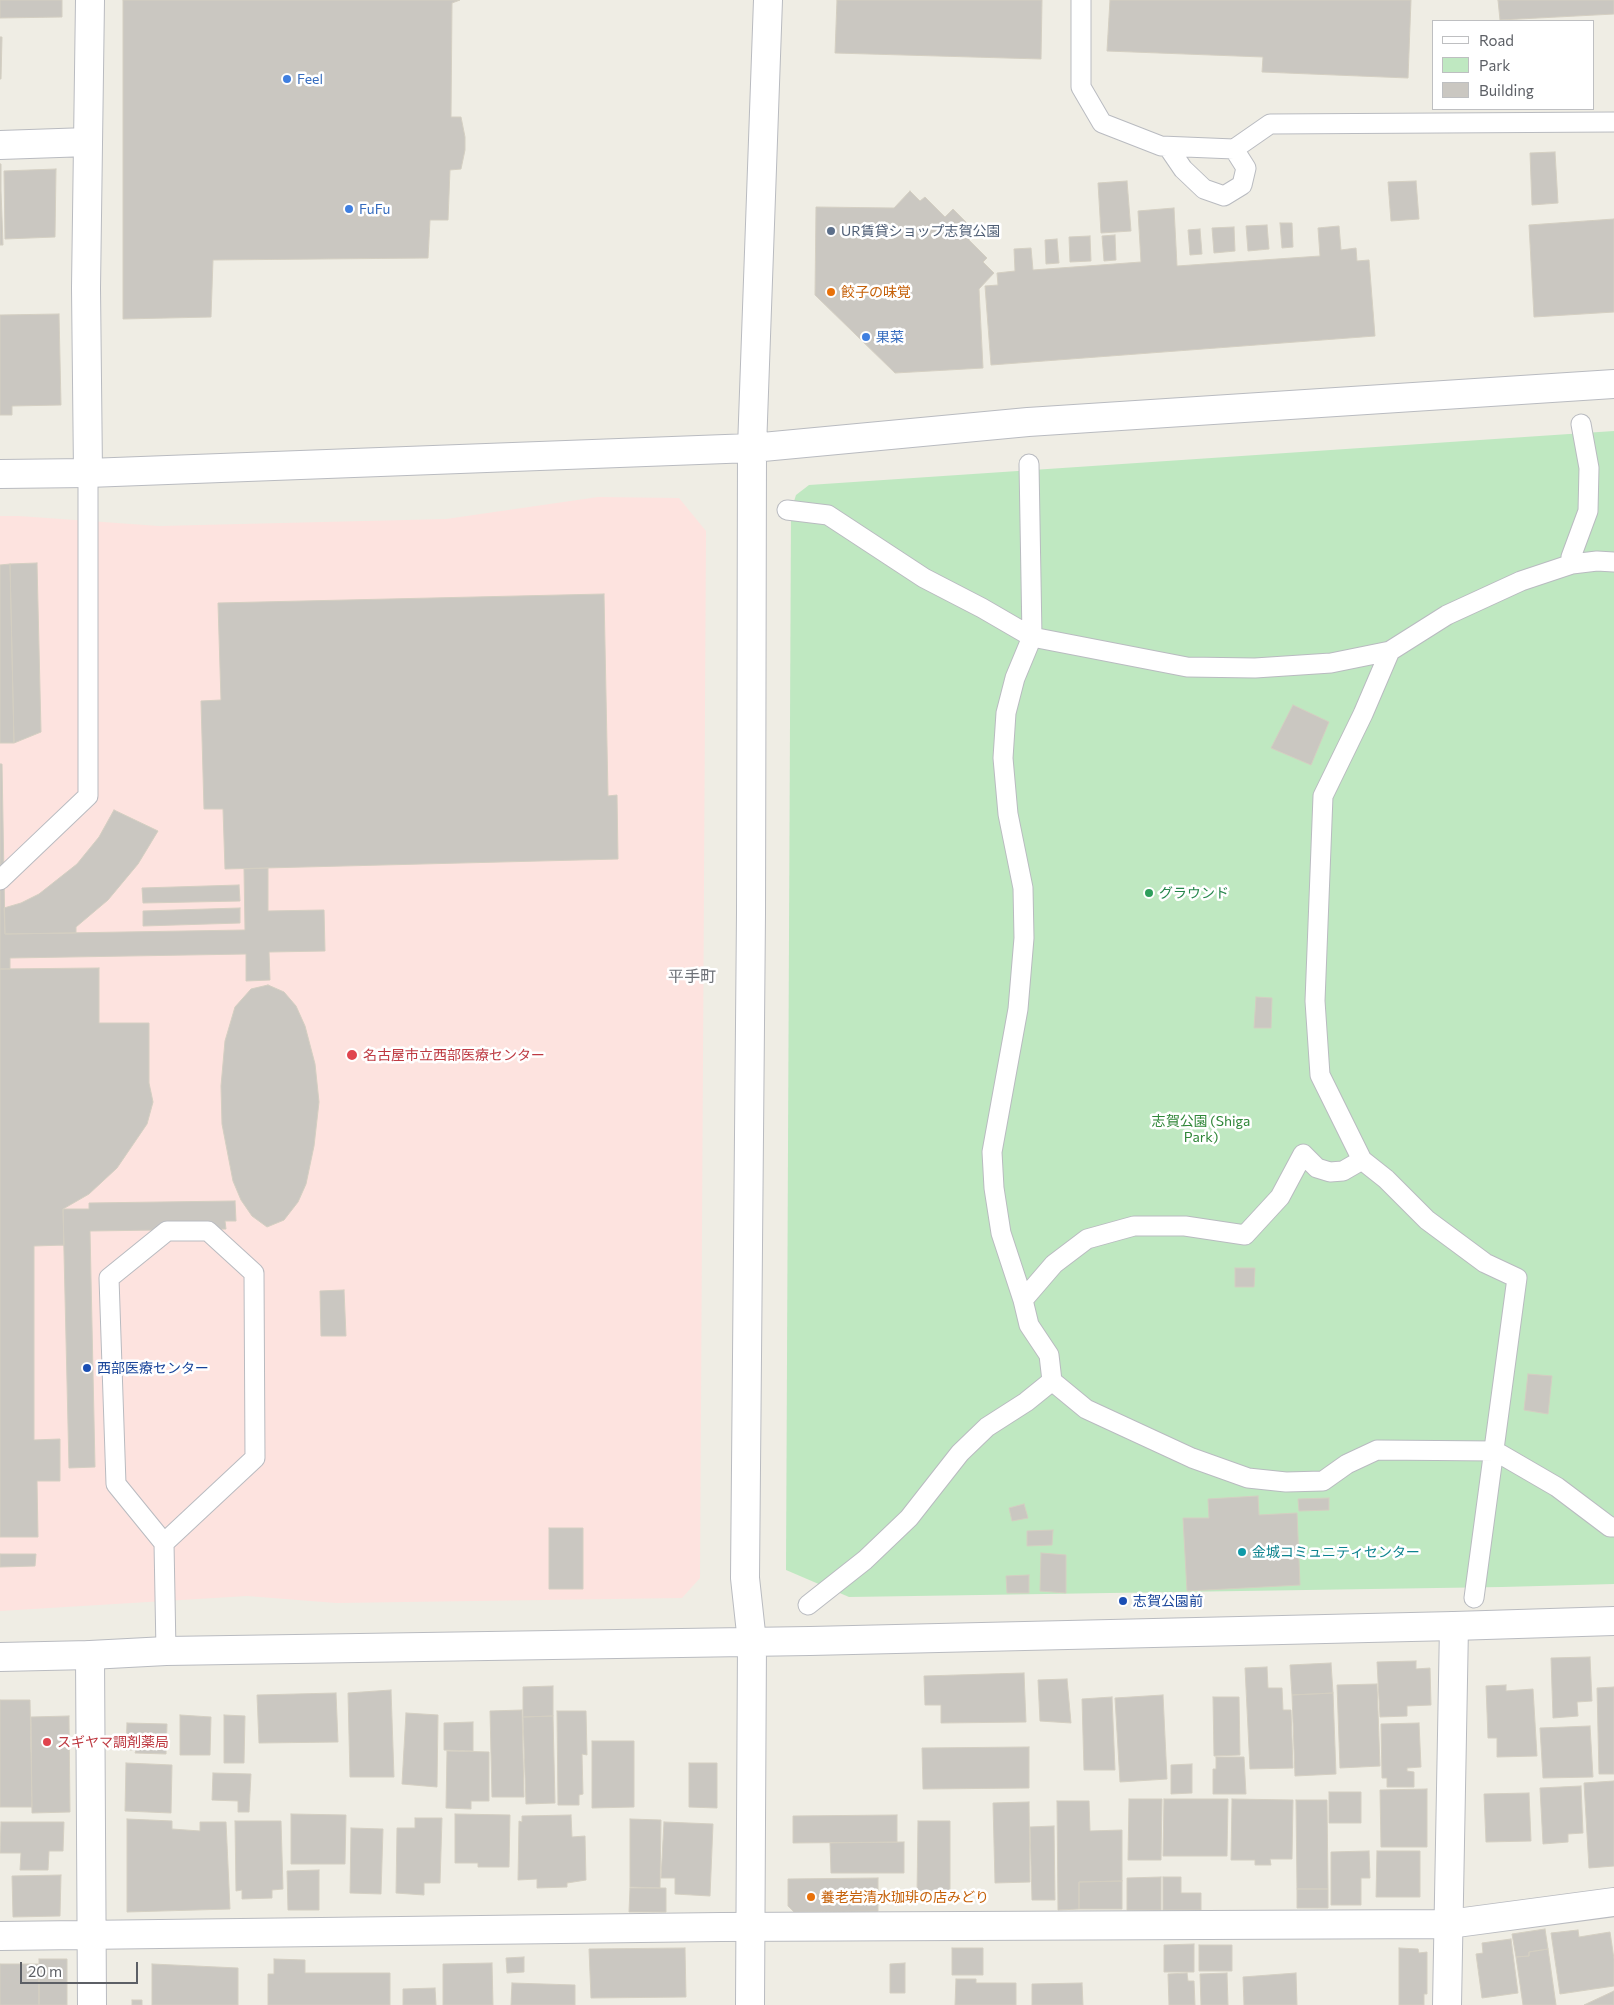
<!DOCTYPE html>
<html>
<head>
<meta charset="utf-8">
<style>
  body { margin:0 }
  #map { position:relative; width:1614px; height:2005px; overflow:hidden; background:#efede4; font-family:Commissioner,sans-serif }
  canvas { display:block }
  .legend { position:absolute; left:1432px; top:20px; width:162px; height:90px; box-sizing:border-box; background:#fff; border:1px solid #bebfc1; margin:0; padding:6px 9px; list-style:none; font-size:15px; color:#5c5f65 }
  .legend li { display:flex; align-items:center; gap:10px; height:25px }
  .legend b { width:25px; border:1px solid #bebfc1 }
  .scale { position:absolute; left:20px; top:1962px; width:118px; height:22px; box-sizing:border-box; border:2px solid #5c5f65; border-top:0; padding-left:6px; font-size:15px; line-height:18px; white-space:nowrap; color:#5c5f65; -webkit-text-stroke:4px #fff; paint-order:stroke }
</style>
</head>
<body>
<div id="map">
<canvas width="1614" height="2005"></canvas>
<ul class="legend">
<li><b style="height:6px;background:#fff"></b>Road</li>
<li><b style="height:14px;background:#bfe8c1"></b>Park</li>
<li><b style="height:14px;background:#cac7c1"></b>Building</li>
</ul>
<div class="scale">20 m</div>
</div>
<script>
const c = document.querySelector('canvas').getContext('2d');
c.lineJoin = 'round';
function fill(path, color) {
  c.fillStyle = color;
  c.fill(path, 'evenodd');
}
function poly(rows) {
  const path = new Path2D();
  for (const r of rows) {
    path.moveTo(r[0], r[1]);
    for (let i = 2; i < r.length; i += 2) path.lineTo(r[i], r[i + 1]);
  }
  return path;
}
function trace(path, color, width, dash) {
  c.strokeStyle = color;
  c.lineWidth = width;
  c.lineCap = dash ? 'butt' : 'round';
  c.setLineDash(dash || []);
  c.stroke(path);
}
function drawText(font, color, halo, rows, align = 'center') {
  c.font = font + ' Commissioner,"Noto Sans JP",sans-serif';
  c.lineWidth = 5;
  c.setLineDash([]);
  c.textBaseline = 'middle';
  c.strokeStyle = halo;
  c.fillStyle = color;
  for (const [text, x, y, turn = 0] of rows) {
    c.save();
    c.translate(x, y);
    c.rotate((+turn || 0) * Math.PI / 180);
    c.textAlign = isNaN(turn) ? turn : align;
    if (halo) c.strokeText(text, 0, 0);
    c.fillText(text, 0, 0);
    c.restore();
  }
}
fill(poly([
  [598,497,679,498,706,531,700,1578,682,1598,336,1603,247,1596,0,1611,0,516,19,516,159,526,446,519]
]), '#fde3df');
fill(poly([
  [1614,431,1614,1584,1502,1587,849,1597,786,1570,791,511,796,495,809,485]
]), '#bfe8c1');
const building = poly([
  [0,0,62,0,62,17,0,18,0,0],
  [123,0,460,0,452,3,451,117,461,117,465,137,465,150,461,169,450,170,448,220,430,220,428,258,213,260,211,317,123,319,123,0],
  [837,0,1042,0,1041,59,835,53,837,0],
  [1110,0,1411,0,1408,78,1262,72,1263,57,1107,51,1110,0],
  [1498,0,1614,0,1614,14,1500,20,1498,0],
  [0,37,2,37,1,79,0,79,0,37],
  [1555,152,1558,203,1532,205,1530,153,1555,152],
  [0,164,1,164,1,191,0,191,0,164],
  [56,169,55,237,5,239,4,171,56,169],
  [1127,181,1131,231,1101,233,1098,183,1127,181],
  [1416,181,1419,219,1391,221,1388,182,1416,181],
  [0,191,1,191,3,245,0,245,0,191],
  [910,191,920,201,925,197,945,217,953,209,976,232,969,240,987,258,983,262,994,273,979,289,983,368,895,373,815,295,816,207,894,208,910,191],
  [1174,208,1177,266,1320,256,1318,228,1339,226,1341,250,1356,248,1357,261,1369,260,1375,336,991,365,985,286,998,285,997,273,1015,271,1014,249,1031,248,1033,270,1141,262,1138,211,1174,208],
  [1614,219,1614,312,1534,317,1529,225,1614,219],
  [1280,223,1292,223,1293,247,1282,248,1280,223],
  [1267,225,1269,249,1248,251,1246,226,1267,225],
  [1234,227,1235,251,1214,253,1212,228,1234,227],
  [1200,229,1202,254,1190,255,1188,230,1200,229],
  [1115,235,1116,260,1104,261,1102,236,1115,235],
  [1090,236,1091,261,1070,262,1069,237,1090,236],
  [1057,239,1059,263,1046,264,1045,240,1057,239],
  [59,314,61,405,12,406,12,415,0,415,0,315,59,314],
  [37,563,41,732,14,743,10,564,37,563],
  [10,564,14,743,0,743,0,565,10,564],
  [604,594,608,796,617,795,618,859,225,869,223,809,204,809,201,701,221,700,218,603,604,594],
  [1293,705,1329,722,1311,765,1271,748,1293,705],
  [0,764,2,764,5,934,245,930,244,869,268,868,268,911,324,910,325,951,269,952,270,980,246,981,246,954,10,958,10,969,0,969,0,764],
  [114,810,158,831,138,864,108,900,76,927,76,933,5,934,4,908,21,903,39,894,77,864,99,837,114,810],
  [239,885,240,901,143,903,142,888,239,885],
  [240,908,240,923,143,926,143,911,240,908],
  [99,968,99,1023,149,1023,149,1083,153,1102,147,1124,117,1168,89,1194,63,1209,64,1245,34,1246,34,1440,60,1439,60,1481,37,1481,38,1537,0,1537,0,969,99,968],
  [268,985,284,992,296,1006,305,1026,315,1064,319,1102,314,1146,306,1184,298,1202,284,1220,267,1227,252,1216,241,1200,233,1181,222,1124,221,1086,225,1041,235,1007,251,989,268,985],
  [1256,997,1272,998,1271,1028,1254,1028,1256,997],
  [235,1201,236,1221,225,1221,226,1229,90,1231,95,1467,69,1468,63,1209,89,1209,89,1203,235,1201],
  [1235,1268,1255,1268,1254,1287,1235,1287,1235,1268],
  [344,1290,346,1336,321,1336,320,1291,344,1290],
  [1528,1374,1552,1376,1548,1414,1524,1410,1528,1374],
  [1258,1496,1259,1515,1297,1513,1300,1585,1187,1591,1183,1518,1209,1518,1208,1499,1258,1496],
  [1329,1498,1329,1510,1299,1511,1298,1499,1329,1498],
  [1024,1504,1028,1518,1012,1521,1009,1508,1024,1504],
  [549,1528,583,1528,583,1589,549,1589,549,1528],
  [1053,1530,1052,1545,1027,1546,1027,1531,1053,1530],
  [1041,1553,1066,1555,1066,1593,1040,1591,1041,1553],
  [0,1554,36,1554,35,1566,0,1567,0,1554],
  [1029,1575,1029,1593,1007,1593,1006,1576,1029,1575],
  [1590,1657,1592,1701,1577,1702,1578,1716,1553,1718,1551,1658,1590,1657],
  [1416,1661,1416,1669,1430,1668,1431,1705,1407,1706,1407,1716,1380,1717,1377,1662,1416,1661],
  [1331,1663,1333,1693,1292,1695,1290,1665,1331,1663],
  [1267,1667,1268,1688,1282,1688,1283,1710,1291,1710,1293,1768,1250,1769,1245,1668,1267,1667],
  [1024,1673,1026,1722,941,1723,941,1705,925,1705,924,1676,1024,1673],
  [1067,1679,1071,1723,1040,1721,1038,1680,1067,1679],
  [1377,1684,1380,1766,1340,1768,1337,1685,1377,1684],
  [1506,1685,1506,1691,1533,1689,1537,1756,1497,1757,1497,1738,1488,1738,1486,1686,1506,1685],
  [553,1686,553,1716,523,1717,523,1687,553,1686],
  [1614,1687,1614,1774,1599,1774,1597,1688,1614,1687],
  [391,1690,394,1777,350,1777,348,1693,391,1690],
  [336,1693,338,1742,259,1743,257,1695,336,1693],
  [1333,1693,1336,1774,1295,1776,1292,1695,1333,1693],
  [1163,1695,1167,1779,1120,1782,1115,1698,1163,1695],
  [1112,1697,1115,1770,1084,1770,1082,1699,1112,1697],
  [1213,1697,1239,1697,1240,1755,1214,1756,1213,1697],
  [0,1700,30,1700,32,1807,0,1807,0,1700],
  [522,1710,524,1797,492,1797,490,1711,522,1710],
  [557,1711,586,1711,587,1755,582,1754,583,1794,579,1795,579,1805,558,1805,557,1711],
  [406,1713,438,1715,437,1787,402,1784,406,1713],
  [180,1715,211,1717,210,1755,180,1755,180,1715],
  [224,1715,245,1716,244,1763,224,1763,224,1715],
  [69,1716,70,1812,32,1813,31,1717,69,1716],
  [553,1716,555,1803,526,1804,523,1717,553,1716],
  [473,1722,473,1751,444,1750,444,1723,473,1722],
  [127,1723,167,1724,166,1754,135,1753,136,1750,126,1750,127,1723],
  [1419,1723,1421,1767,1407,1768,1407,1771,1414,1772,1414,1787,1387,1787,1387,1778,1382,1778,1381,1724,1419,1723],
  [1590,1726,1593,1777,1543,1778,1540,1728,1590,1726],
  [592,1741,634,1741,634,1807,592,1808,592,1741],
  [1029,1747,1029,1788,923,1789,922,1748,1029,1747],
  [447,1751,489,1752,489,1801,471,1801,471,1809,446,1808,447,1751],
  [1216,1757,1244,1757,1246,1794,1213,1794,1213,1769,1216,1769,1216,1757],
  [126,1763,172,1765,171,1813,125,1811,126,1763],
  [689,1763,717,1763,717,1808,689,1807,689,1763],
  [1192,1764,1192,1793,1171,1794,1171,1765,1192,1764],
  [213,1773,251,1774,249,1812,238,1812,238,1801,212,1800,213,1773],
  [1614,1781,1614,1866,1589,1868,1584,1783,1614,1781],
  [1581,1786,1583,1833,1568,1834,1568,1842,1543,1844,1540,1788,1581,1786],
  [1427,1789,1427,1847,1381,1847,1380,1790,1427,1789],
  [1329,1792,1361,1792,1361,1823,1329,1823,1329,1792],
  [1529,1793,1531,1841,1486,1842,1484,1794,1529,1793],
  [1129,1799,1162,1799,1161,1860,1128,1860,1129,1799],
  [1164,1799,1228,1799,1227,1856,1163,1856,1164,1799],
  [1232,1799,1293,1800,1292,1859,1270,1859,1271,1865,1255,1865,1255,1860,1231,1860,1232,1799],
  [1296,1800,1327,1800,1328,1889,1297,1889,1296,1800],
  [1057,1801,1089,1801,1090,1831,1122,1830,1122,1881,1079,1882,1079,1909,1058,1910,1057,1801],
  [1029,1802,1030,1882,995,1883,993,1803,1029,1802],
  [291,1814,346,1815,345,1864,291,1864,291,1814],
  [455,1814,510,1815,509,1867,478,1867,478,1863,455,1863,455,1814],
  [571,1815,572,1837,585,1836,586,1880,567,1883,567,1887,537,1888,537,1879,518,1880,519,1821,522,1822,522,1816,571,1815],
  [897,1815,897,1842,793,1843,793,1816,897,1815],
  [415,1818,442,1818,440,1883,424,1883,424,1895,396,1893,397,1828,415,1828,415,1818],
  [127,1819,172,1821,172,1829,200,1831,200,1822,226,1822,230,1909,127,1912,127,1819],
  [630,1819,661,1820,660,1888,630,1887,630,1819],
  [235,1821,281,1821,283,1889,272,1890,272,1898,242,1899,242,1890,236,1891,235,1821],
  [918,1821,950,1821,950,1897,917,1895,918,1821],
  [1,1822,64,1822,63,1851,49,1851,48,1870,20,1870,21,1853,0,1853,1,1822],
  [664,1822,713,1824,710,1896,675,1894,675,1878,661,1878,664,1822],
  [1054,1826,1055,1900,1032,1900,1030,1827,1054,1826],
  [351,1828,383,1829,381,1894,350,1893,351,1828],
  [904,1842,904,1873,831,1873,830,1843,904,1842],
  [1369,1851,1370,1878,1361,1878,1361,1905,1331,1905,1331,1852,1369,1851],
  [1377,1851,1420,1851,1420,1897,1376,1897,1377,1851],
  [319,1870,319,1910,288,1910,287,1871,319,1870],
  [61,1875,60,1916,13,1917,12,1876,61,1875],
  [1161,1877,1161,1910,1127,1910,1127,1878,1161,1877],
  [1163,1877,1181,1877,1181,1893,1201,1893,1201,1910,1163,1910,1163,1877],
  [878,1878,878,1911,794,1912,788,1906,788,1879,878,1878],
  [1122,1881,1122,1909,1079,1909,1079,1882,1122,1881],
  [630,1888,666,1888,666,1912,629,1912,630,1888],
  [1297,1889,1328,1889,1328,1908,1297,1908,1297,1889],
  [1545,1929,1548,1949,1529,1952,1529,1956,1516,1957,1512,1934,1545,1929],
  [1578,1930,1579,1937,1610,1932,1614,1959,1614,1986,1560,1994,1551,1933,1578,1930],
  [1511,1939,1518,1993,1482,1998,1476,1954,1483,1953,1482,1943,1511,1939],
  [1194,1944,1194,1972,1164,1972,1164,1945,1194,1944],
  [1199,1945,1232,1945,1232,1971,1199,1971,1199,1945],
  [685,1948,686,1997,591,1998,589,1949,685,1948],
  [952,1948,983,1948,983,1975,952,1975,952,1948],
  [1399,1948,1418,1949,1419,1953,1427,1952,1427,1994,1424,1994,1424,2005,1399,2005,1399,1948],
  [1548,1949,1556,2005,1523,2005,1516,1957,1529,1956,1529,1952,1548,1949],
  [524,1957,524,1972,507,1973,506,1958,524,1957],
  [39,1959,67,1959,67,2005,39,2005,39,1959],
  [274,1959,305,1960,305,1973,390,1973,390,2005,268,2005,268,1974,274,1974,274,1959],
  [492,1963,493,2005,443,2005,443,1964,492,1963],
  [905,1963,905,1993,890,1993,890,1964,905,1963],
  [0,1964,39,1964,39,2005,0,2005,0,1964],
  [152,1964,238,1968,238,2005,152,2005,152,1964],
  [1187,1973,1188,1981,1194,1981,1195,2005,1169,2005,1168,1974,1187,1973],
  [1227,1973,1228,2005,1201,2005,1200,1974,1227,1973],
  [1296,1973,1297,2005,1244,2005,1243,1977,1296,1973],
  [956,1979,976,1979,976,1983,1016,1983,1016,2005,955,2005,956,1979],
  [512,1983,575,1985,575,2005,511,2005,512,1983],
  [1082,1983,1083,2005,1032,2005,1032,1984,1082,1983],
  [435,1988,436,2005,403,2005,403,1989,435,1988],
  [1614,1991,1614,2005,1584,2005,1614,1991],
  [132,2000,142,2000,142,2005,132,2005,132,2000]
]);
fill(building, '#cac7c1');
trace(building, '#d4cfc2', 1);
const service = poly([
  [1081,0,1081,87,1102,123,1161,146,1234,149,1246,168,1242,185,1224,196,1204,189,1183,169,1168,147],
  [1234,149,1270,124,1614,122],
  [1029,464,1032,637,1015,678,1006,713,1003,758,1008,814,1023,888,1024,938,1018,1009,992,1152,994,1188,1001,1233,1023,1300,1029,1325,1049,1355,1052,1381,1086,1409,1192,1458,1248,1478,1286,1482,1323,1481,1347,1464,1377,1450,1495,1451,1557,1487,1610,1527,1614,1527],
  [787,510,828,515,924,578,982,608,1032,637,1187,667,1255,668,1331,663,1390,651],
  [1572,564,1571,557,1588,511,1589,468,1581,424],
  [0,880,88,796,88,473],
  [1023,1300,1054,1264,1087,1239,1134,1226,1185,1226,1245,1235,1280,1197,1303,1154,1317,1168,1330,1172,1343,1171,1362,1160],
  [164,1543,255,1458,254,1273,208,1231,167,1231,109,1278,116,1484,164,1543,166,1651],
  [1474,1598,1517,1278,1485,1263,1427,1220,1386,1179,1362,1160,1320,1075,1315,1001,1323,796,1363,714,1390,651,1447,615,1521,581,1572,564,1597,561,1614,562],
  [808,1605,865,1560,909,1518,960,1453,987,1427,1026,1402,1052,1381]
]);
const minor = poly([
  [0,145,88,142],
  [88,473,86,288,90,0],
  [90,1655,92,2005],
  [0,1936,721,1927,1449,1924,1614,1902],
  [1447,2005,1454,1626]
]);
const tertiary = poly([
  [0,474,88,473,752,448,1028,422,1614,384],
  [0,1657,90,1655,166,1651,810,1641,1454,1626,1614,1621],
  [750,2005,752,1642,745,1578,751,913,752,448,768,0]
]);
trace(service, '#b9bbc0', 21);
trace(minor, '#b9bbc0', 30);
trace(tertiary, '#b9bbc0', 30);
trace(service, '#fff', 19);
trace(minor, '#fff', 28);
trace(tertiary, '#fff', 28);
for (const [x, y, r, color] of [
  [287,79,5,"#3f7fe0"],
  [349,209,5,"#3f7fe0"],
  [831,231,5,"#5c6f8a"],
  [831,292,5,"#e8710a"],
  [866,337,5,"#3f7fe0"],
  [1149,893,5,"#2e9e5b"],
  [352,1055,6,"#e0444e"],
  [87,1368,5,"#1a4fb4"],
  [1242,1552,5,"#0f9aa8"],
  [1123,1601,5,"#1a4fb4"],
  [47,1742,5,"#e0444e"],
  [811,1897,5,"#e8710a"]
]) {
  const dot = new Path2D();
  dot.arc(x, y, r, 0, 2 * Math.PI);
  c.fillStyle = color;
  c.fill(dot);
  trace(dot, '#fff', 2);
}
drawText('14px', '#366cbe', '#fff', [
  ["Feel",297,79],
  ["FuFu",359,209],
  ["果菜",876,337]
], 'left');
drawText('14px', '#4e5e75', '#fff', [
  ["UR賃貸ショップ志賀公園",841,231]
], 'left');
drawText('14px', '#c56008', '#fff', [
  ["餃子の味覚",841,292],
  ["養老岩清水珈琲の店みどり",821,1897]
], 'left');
drawText('14px', '#27864d', '#fff', [
  ["グラウンド",1159,893]
], 'left');
drawText('14px', '#be3a42', '#fff', [
  ["名古屋市立西部医療センター",363,1055],
  ["スギヤマ調剤薬局",57,1742]
], 'left');
drawText('14px', '#308739', '#fff', [
  ["志賀公園 (Shiga",1201,1121],
  ["Park)",1201,1137]
]);
drawText('14px', '#164399', '#fff', [
  ["西部医療センター",97,1368],
  ["志賀公園前",1133,1601]
], 'left');
drawText('14px', '#0d838f', '#fff', [
  ["金城コミュニティセンター",1252,1552]
], 'left');
drawText('16px', '#6d7177', '#fff', [
  ["平手町",692,977]
]);
</script>
</body>
</html>
